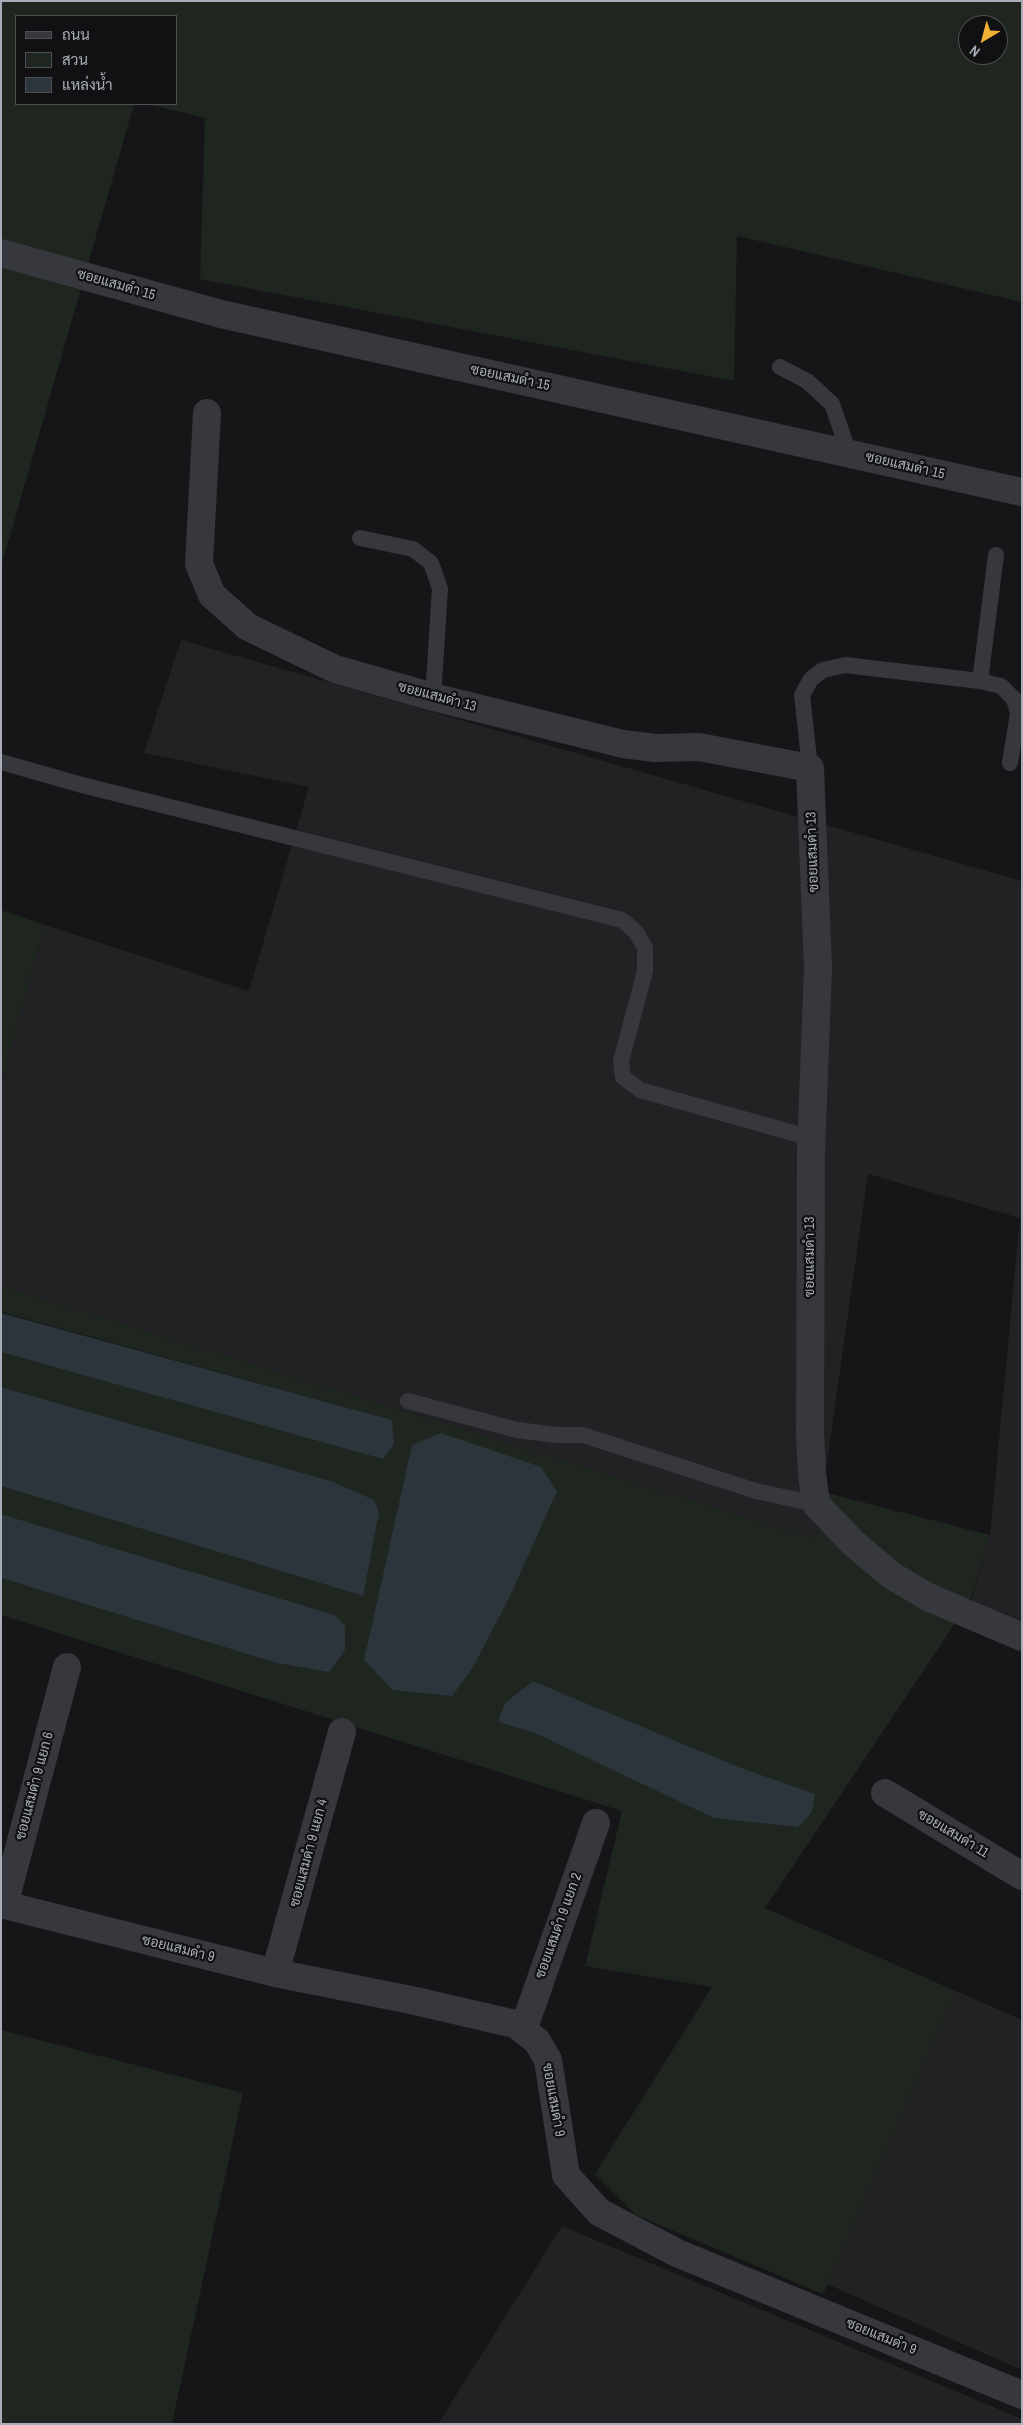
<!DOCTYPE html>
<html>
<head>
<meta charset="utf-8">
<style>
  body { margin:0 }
  #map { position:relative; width:1023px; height:2425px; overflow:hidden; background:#161618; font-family:"Archivo Narrow",Sarabun,sans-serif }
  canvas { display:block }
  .frame { position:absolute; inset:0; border:2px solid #a8adb8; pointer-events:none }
  .legend { position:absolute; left:15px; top:15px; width:162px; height:90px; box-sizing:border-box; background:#111113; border:1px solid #4d4f55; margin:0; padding:6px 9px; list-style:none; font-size:15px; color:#a8adb8 }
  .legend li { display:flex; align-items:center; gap:10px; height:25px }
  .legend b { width:25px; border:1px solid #4d4f55 }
  .north { position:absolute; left:958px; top:15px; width:50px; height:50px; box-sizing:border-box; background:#111113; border:1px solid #4d4f55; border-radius:50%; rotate:217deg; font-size:14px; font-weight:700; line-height:20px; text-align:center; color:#a8adb8 }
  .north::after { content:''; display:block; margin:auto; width:18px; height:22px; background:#f2b134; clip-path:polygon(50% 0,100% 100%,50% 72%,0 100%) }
</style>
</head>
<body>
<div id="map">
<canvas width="1023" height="2425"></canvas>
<div class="frame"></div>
<ul class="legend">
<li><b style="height:6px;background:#37383d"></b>ถนน</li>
<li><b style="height:14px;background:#1e261f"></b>สวน</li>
<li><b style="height:14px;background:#2c353c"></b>แหล่งน้ำ</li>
</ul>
<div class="north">N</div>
</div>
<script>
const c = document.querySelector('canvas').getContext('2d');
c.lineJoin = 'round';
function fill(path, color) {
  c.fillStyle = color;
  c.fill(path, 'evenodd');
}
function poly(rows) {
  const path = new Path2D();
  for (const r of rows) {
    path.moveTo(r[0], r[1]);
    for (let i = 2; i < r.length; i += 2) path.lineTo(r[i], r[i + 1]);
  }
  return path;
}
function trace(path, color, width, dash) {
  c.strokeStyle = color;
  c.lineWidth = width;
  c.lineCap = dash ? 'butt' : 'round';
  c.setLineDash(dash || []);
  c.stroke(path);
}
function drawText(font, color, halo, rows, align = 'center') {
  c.font = font + ' "Archivo Narrow",Sarabun,sans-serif';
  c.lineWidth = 4.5;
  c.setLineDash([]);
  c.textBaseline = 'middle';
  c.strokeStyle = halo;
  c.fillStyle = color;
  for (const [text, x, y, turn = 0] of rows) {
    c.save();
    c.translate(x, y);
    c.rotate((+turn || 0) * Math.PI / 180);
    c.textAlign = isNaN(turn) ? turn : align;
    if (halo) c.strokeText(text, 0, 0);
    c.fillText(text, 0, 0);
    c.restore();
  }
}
fill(poly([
  [181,640,1022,881,1022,1650,955,1624,971,1601,990,1535,1020,1218,868,1174,816,1539,1,1286,1,1082,45,925,249,991,309,787,144,753],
  [956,1991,1022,2020,1022,2370,827,2284],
  [562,2226,1022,2419,1022,2424,438,2424]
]), '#222225');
fill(poly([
  [1,1,1022,1,1022,302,737,236,734,381,200,279,205,118,147,104,176,104,176,16,16,16,16,104,134,104,1,567],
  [968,25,998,25,998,55,968,55],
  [1,910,45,925,1,1082],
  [1,1286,816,1539,823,1492,990,1535,970,1601,765,1908,956,1991,823,2294,636,2215,595,2174,712,1987,585,1966,622,1811,1,1615,1,1578,276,1663,328,1671,335,1615,1,1514,1,1486,363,1596,331,1481,1,1387,1,1352,383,1458,392,1420,1,1312],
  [533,1681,741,1768,535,1733,498,1722],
  [1,2030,243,2093,172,2424,1,2424]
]), '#1e261f');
fill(poly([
  [1,1313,392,1420,394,1444,383,1459,1,1352],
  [1,1387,331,1481,374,1500,379,1512,363,1596,1,1486],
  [441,1433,541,1467,557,1491,511,1594,472,1669,452,1696,393,1690,364,1660,412,1445],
  [1,1514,335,1615,345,1626,345,1650,329,1672,276,1663,1,1578],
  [533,1681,741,1768,815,1794,812,1812,798,1827,714,1818,535,1733,498,1722,505,1703]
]), '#2c353c');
trace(poly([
  [780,367,807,381,832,404,849,453],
  [360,538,413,549,431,563,440,589,433,697],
  [980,681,1001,686,1014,699,1018,713,1010,763],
  [1,762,82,785,622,920,636,932,645,948,645,971,621,1061,623,1077,640,1090,811,1138],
  [810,768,802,695,811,679,823,670,845,665,980,681,996,555],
  [408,1401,517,1430,557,1435,583,1435,756,1491,816,1504]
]), '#37383d', 16);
trace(poly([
  [1,253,221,314,1022,492],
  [207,413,199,564,212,595,248,627,335,669,433,697,623,744,655,748,699,747,810,768,818,968,811,1152,810,1434,812,1473,816,1504,852,1542,891,1575,928,1597,1022,1637],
  [885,1793,1022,1876],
  [1,1904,275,1973,411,2000,515,2024,537,2041,548,2060,566,2175,599,2212,677,2253,1022,2395],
  [4,1905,67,1667],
  [275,1973,342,1732],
  [523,2030,596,1823]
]), '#37383d', 28);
drawText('14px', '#a8adb8', '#111113', [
  ["ซอยแสมดำ 15",116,285,16],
  ["ซอยแสมดำ 15",510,378,12],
  ["ซอยแสมดำ 15",905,466,13],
  ["ซอยแสมดำ 13",437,697,15],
  ["ซอยแสมดำ 13",813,852,-92],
  ["ซอยแสมดำ 13",810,1257,-90],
  ["ซอยแสมดำ 9 แยก 6",35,1786,-75],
  ["ซอยแสมดำ 11",953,1834,31],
  ["ซอยแสมดำ 9 แยก 4",309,1853,-75],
  ["ซอยแสมดำ 9 แยก 2",559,1926,-70],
  ["ซอยแสมดำ 9",178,1949,14],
  ["ซอยแสมดำ 9",553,2100,80],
  ["ซอยแสมดำ 9",881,2337,22]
]);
</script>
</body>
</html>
